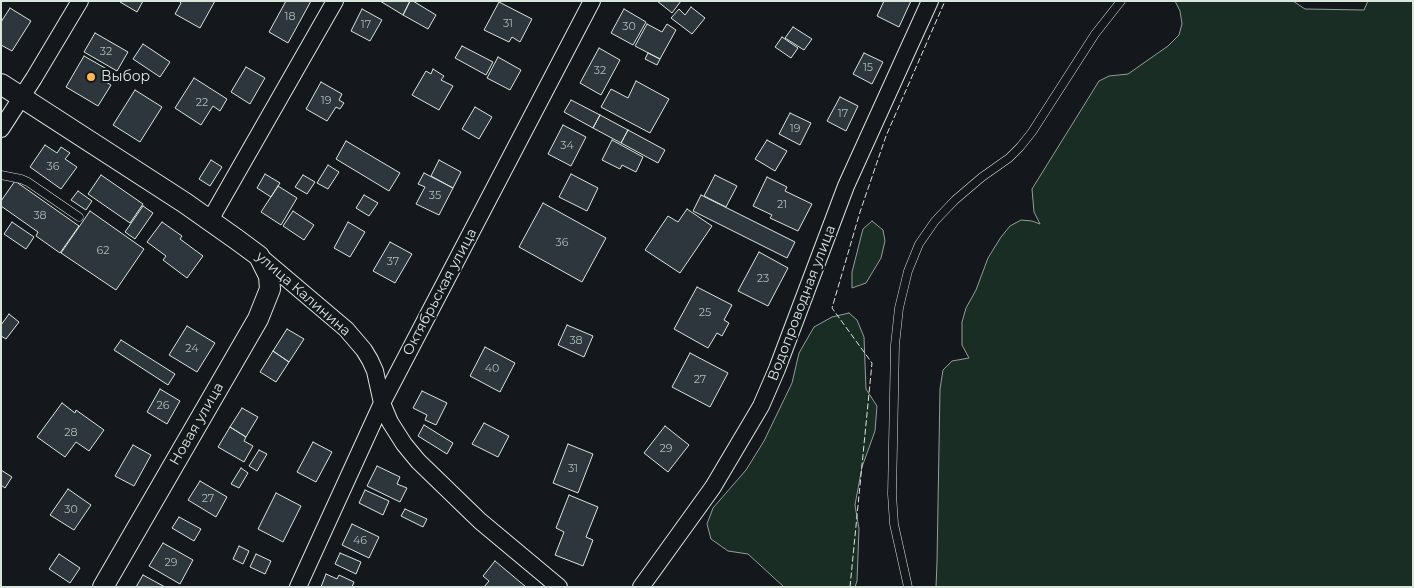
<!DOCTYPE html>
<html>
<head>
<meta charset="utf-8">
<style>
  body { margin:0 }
  #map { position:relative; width:1414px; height:588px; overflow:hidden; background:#14181c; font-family:Montserrat,sans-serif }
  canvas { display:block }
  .frame { position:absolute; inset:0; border:2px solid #d8e6dc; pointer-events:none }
</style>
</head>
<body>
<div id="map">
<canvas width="1414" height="588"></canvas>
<div class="frame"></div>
</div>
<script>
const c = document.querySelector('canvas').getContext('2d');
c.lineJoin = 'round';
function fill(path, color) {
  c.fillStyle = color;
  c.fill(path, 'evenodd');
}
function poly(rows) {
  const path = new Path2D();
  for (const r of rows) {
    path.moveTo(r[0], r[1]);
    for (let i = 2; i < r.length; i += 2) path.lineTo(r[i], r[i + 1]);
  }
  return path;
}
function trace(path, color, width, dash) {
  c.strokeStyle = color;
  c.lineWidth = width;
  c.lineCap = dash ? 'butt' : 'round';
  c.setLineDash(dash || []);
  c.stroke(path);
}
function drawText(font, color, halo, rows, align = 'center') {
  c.font = font + ' Montserrat,sans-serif';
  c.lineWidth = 4;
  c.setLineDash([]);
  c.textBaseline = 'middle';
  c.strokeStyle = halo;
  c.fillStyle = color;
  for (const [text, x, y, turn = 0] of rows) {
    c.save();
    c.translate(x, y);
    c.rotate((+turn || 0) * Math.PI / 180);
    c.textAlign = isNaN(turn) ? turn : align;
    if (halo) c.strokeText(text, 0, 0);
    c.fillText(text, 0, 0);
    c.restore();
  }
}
const green = poly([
  [1175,1,1293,1,1305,9,1364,10,1368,1,1413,1,1413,587,936,587,937,562,940,389,943,370,952,361,969,358,962,345,962,322,966,308,976,290,988,258,1001,237,1010,226,1021,220,1032,221,1040,224,1034,212,1032,189,1099,81,1109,76,1128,74,1168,46,1179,35,1182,24,1180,11,1175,1],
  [872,221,883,230,885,241,881,258,866,283,852,288,852,272,863,229,872,221],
  [849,313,857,320,864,337,866,389,877,406,875,431,862,467,855,505,859,529,857,581,855,587,784,587,748,554,728,551,711,539,707,524,713,508,746,470,764,441,792,383,799,353,814,327,832,317,849,313]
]);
fill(green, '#1a2d24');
trace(green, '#939e99', 1);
const building = poly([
  [121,1,143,1,137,12,120,2,121,1],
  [179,1,215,1,200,28,175,14,181,3,179,1],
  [286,1,311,1,288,43,269,32,286,1],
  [380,1,410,1,403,15,380,1],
  [410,1,413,1,436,15,428,29,403,15,410,1],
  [657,1,681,1,672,13,657,1],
  [884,1,911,1,899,27,877,16,884,1],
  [499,2,532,19,520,42,512,37,509,42,484,30,499,2],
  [691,7,705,18,692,34,671,18,679,9,685,15,691,7],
  [10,8,31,21,12,51,1,45,1,22,10,8],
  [362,9,382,20,370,41,351,31,362,9],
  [624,9,646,22,633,45,611,33,624,9],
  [647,24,662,32,667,24,676,30,660,59,635,46,647,24],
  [793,27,812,39,804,50,785,38,793,27],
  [95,33,128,52,117,71,84,52,95,33],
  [782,37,798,48,791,58,775,47,782,37],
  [143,44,170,62,160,77,133,59,143,44],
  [462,46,493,62,486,75,455,58,462,46],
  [599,48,620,60,601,95,580,83,599,48],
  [648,53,660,59,657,65,645,59,648,53],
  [864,53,883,62,872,84,853,74,864,53],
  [84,56,112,72,106,82,111,85,98,106,66,87,84,56],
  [498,57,521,70,510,90,487,78,498,57],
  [246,67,265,78,250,104,231,92,246,67],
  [433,69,444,76,441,80,453,86,439,110,412,95,426,71,431,74,433,69],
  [194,78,227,99,220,111,213,106,201,125,175,108,194,78],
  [636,81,669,99,650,133,601,107,611,89,628,98,636,81],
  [321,82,342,94,339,100,344,103,340,109,336,107,327,121,306,109,321,82],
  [135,90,162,107,140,142,113,125,135,90],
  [840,97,858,106,846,131,827,121,840,97],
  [571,100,600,115,593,128,564,112,571,100],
  [475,107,492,117,479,139,462,129,475,107],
  [790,113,811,123,800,145,779,134,790,113],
  [600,115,628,130,621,143,593,128,600,115],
  [563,125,586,137,571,166,548,154,563,125],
  [628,130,665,150,658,163,621,143,628,130],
  [612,140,643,157,636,172,622,165,620,169,602,160,612,140],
  [767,140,787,151,775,171,755,159,767,140],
  [346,141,400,173,389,191,336,159,346,141],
  [45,145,57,153,61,147,70,153,65,159,77,167,61,189,30,167,45,145],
  [211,160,222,167,210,186,199,179,211,160],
  [439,160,461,172,453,188,431,176,439,160],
  [328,165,339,172,328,189,317,183,328,165],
  [424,173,453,188,439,215,416,204,425,187,418,184,424,173],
  [265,174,280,183,271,197,257,188,265,174],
  [571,174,598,188,587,211,559,197,571,174],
  [101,175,143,204,130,223,88,194,101,175],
  [303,175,315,182,307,194,295,187,303,175],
  [715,175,737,186,726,207,704,196,715,175],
  [767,177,787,187,785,191,812,204,798,231,770,218,772,215,753,206,767,177],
  [15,181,79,226,60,253,36,236,38,232,1,206,1,201,15,181],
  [278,186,297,198,281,225,261,212,278,186],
  [78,191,92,201,86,210,71,200,78,191],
  [364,195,378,203,369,216,356,208,364,195],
  [701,195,795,242,787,258,693,211,701,195],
  [543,203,606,238,582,282,519,247,543,203],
  [143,206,153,213,135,239,125,232,143,206],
  [687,209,712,226,680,273,645,250,668,216,678,222,687,209],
  [90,211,144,249,116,290,61,253,90,211],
  [293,211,314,225,304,240,283,226,293,211],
  [12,222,34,237,26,249,4,234,12,222],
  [162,222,182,236,180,239,203,256,187,278,163,260,166,256,147,242,162,222],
  [348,222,365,232,350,257,334,248,348,222],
  [390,242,412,254,395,283,373,271,390,242],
  [759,252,788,268,768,306,738,291,759,252],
  [697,287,732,305,724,320,729,323,722,336,717,333,708,348,674,329,697,287],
  [9,314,19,322,6,339,1,336,1,325,9,314],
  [567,325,593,336,584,357,558,345,567,325],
  [187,326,215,343,197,372,169,355,187,326],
  [287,329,304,339,289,362,273,351,287,329],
  [121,340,175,374,168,385,114,350,121,340],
  [485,347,515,363,500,392,470,376,485,347],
  [273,351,289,362,276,382,260,372,273,351],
  [690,353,728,373,710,407,672,387,690,353],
  [160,389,180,401,167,424,147,412,160,389],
  [422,391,447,403,436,425,425,420,427,415,413,408,422,391],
  [62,403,75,413,76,410,104,430,89,451,76,442,65,457,37,437,62,403],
  [242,408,258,417,246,437,230,427,242,408],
  [484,423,509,436,498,457,472,444,484,423],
  [424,425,453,443,447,454,418,436,424,425],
  [665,426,689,445,668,472,644,453,665,426],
  [230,427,246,437,244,441,253,446,244,462,218,447,230,427],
  [313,442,332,452,316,482,297,472,313,442],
  [568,444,593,454,578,493,553,483,568,444],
  [133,445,151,455,134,486,115,476,133,445],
  [259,450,267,454,257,471,249,466,259,450],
  [377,466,400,477,397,484,407,488,400,502,367,486,377,466],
  [241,468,248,473,239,488,231,484,241,468],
  [1,470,12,477,5,488,1,485,1,470],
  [200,481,227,497,216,517,188,500,200,481],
  [68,489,91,505,74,530,50,515,68,489],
  [365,490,389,501,383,515,359,503,365,490],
  [276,493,301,506,283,542,258,529,276,493],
  [569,495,598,507,586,537,593,540,583,566,555,555,564,532,556,528,569,495],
  [405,509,427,519,423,527,401,516,405,509],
  [179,517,201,529,194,541,172,528,179,517],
  [352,524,379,537,369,558,342,545,352,524],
  [163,543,193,560,180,584,149,566,163,543],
  [239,546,249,551,243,564,233,559,239,546],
  [340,553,361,562,356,574,335,564,340,553],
  [59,554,80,568,70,583,49,569,59,554],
  [256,554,271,561,265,574,250,567,256,554],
  [495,561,526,587,484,587,489,581,483,576,495,561],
  [326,574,337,579,339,575,354,582,352,587,321,587,326,574],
  [143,575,165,587,136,587,143,575]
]);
fill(building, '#2c363c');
trace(building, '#d8e6dc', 1);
const service = poly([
  [1,175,21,179,28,182,79,217],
  [908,587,894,524,892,494,895,345,899,308,908,271,919,244,935,221,955,200,982,177,1009,158,1020,147,1032,132,1095,34,1121,1]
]);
const minor = poly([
  [1,129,34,78,80,1],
  [210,220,335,1],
  [261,257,346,329,364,350,370,360,375,371,382,403,390,422,404,444,418,461,480,521,559,587],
  [298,587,382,403,592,1],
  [641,587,713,487,761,406,777,369,846,186,930,1]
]);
const tertiary = poly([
  [1,84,185,203,236,239,259,256,269,276,270,289,258,319,103,587]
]);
trace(service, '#d8e6dc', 9);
trace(minor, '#d8e6dc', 18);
trace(tertiary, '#d8e6dc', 22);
trace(service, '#14181c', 8);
trace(minor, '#14181c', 16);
trace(tertiary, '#14181c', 20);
trace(poly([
  [850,587,872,363,832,308,860,212,886,136,945,1]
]), '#d8e6dc', 1, [6, 2.5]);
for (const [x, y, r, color] of [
  [91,77,5,"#ffb74d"]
]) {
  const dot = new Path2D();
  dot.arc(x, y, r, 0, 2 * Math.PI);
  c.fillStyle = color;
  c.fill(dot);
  trace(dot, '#14181c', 2);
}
drawText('11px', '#adbab4', null, [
  ["18",290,17],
  ["31",508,24],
  ["17",366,25],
  ["30",629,27],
  ["32",106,52],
  ["15",868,68],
  ["32",600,71],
  ["19",326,101],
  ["22",202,103],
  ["17",843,114],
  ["19",795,129],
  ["34",567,146],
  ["36",53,167],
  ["35",435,196],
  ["21",782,205],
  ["38",40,216],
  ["36",562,243],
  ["62",103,251],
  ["37",393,262],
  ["23",763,279],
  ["25",705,313],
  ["38",576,341],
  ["24",192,349],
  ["40",492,369],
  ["27",700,380],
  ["26",163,406],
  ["28",71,433],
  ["29",666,449],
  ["31",573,469],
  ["27",208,499],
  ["30",71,510],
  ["46",360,541],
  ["29",171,563]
]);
drawText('14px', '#d8e6dc', '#14181c', [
  ["Выбор",101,77]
], 'left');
drawText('14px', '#d8e6dc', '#14181c', [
  ["Октябрьская улица",440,292,-62],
  ["улица Калинина",303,294,41],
  ["Водопроводная улица",802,303,-69],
  ["Новая улица",197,424,-60]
]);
</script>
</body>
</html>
